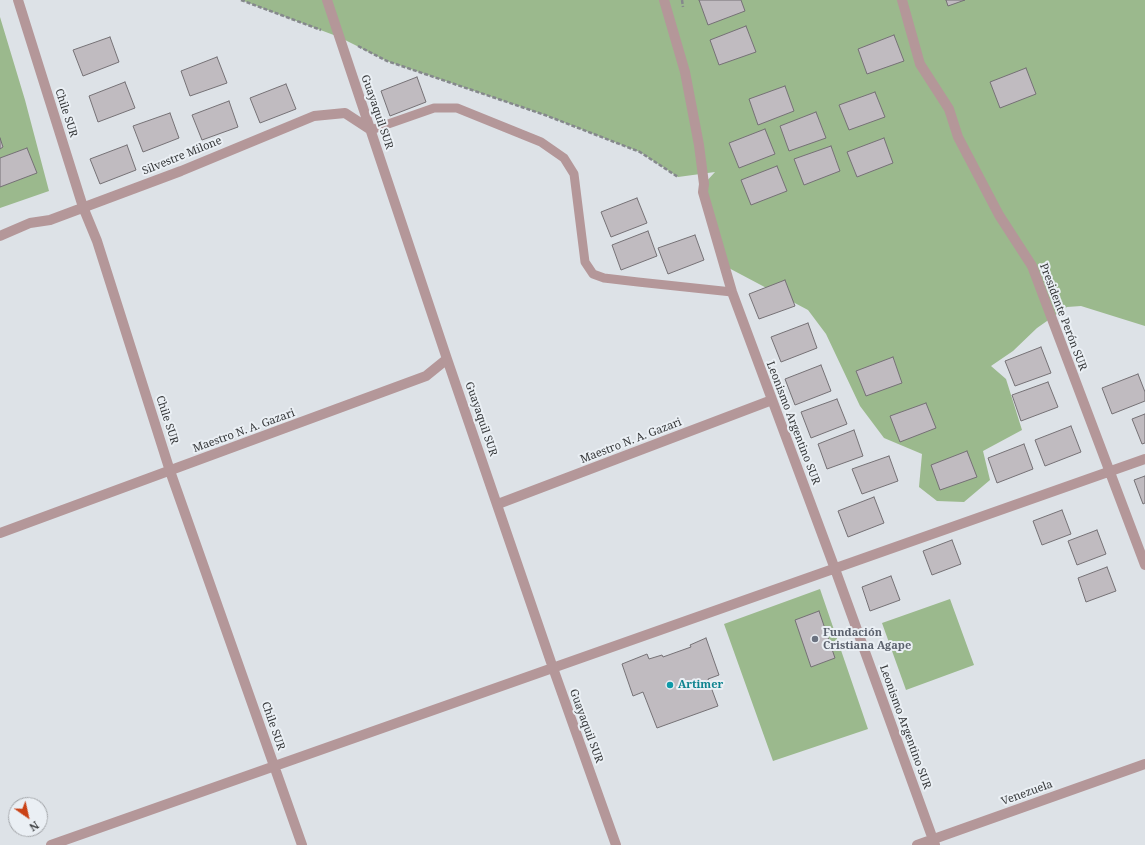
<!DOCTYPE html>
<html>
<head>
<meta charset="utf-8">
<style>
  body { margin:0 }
  #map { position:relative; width:1145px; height:845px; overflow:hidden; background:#dde2e7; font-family:"Noto Serif",serif }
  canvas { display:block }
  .north { position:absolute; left:8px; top:797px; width:40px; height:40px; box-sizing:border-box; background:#eaeff4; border:1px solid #a2a5a9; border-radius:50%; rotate:146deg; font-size:11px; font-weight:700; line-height:16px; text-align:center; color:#353739 }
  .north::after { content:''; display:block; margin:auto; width:14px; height:18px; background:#ca4216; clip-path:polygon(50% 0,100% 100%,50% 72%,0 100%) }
</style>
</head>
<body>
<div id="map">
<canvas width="1145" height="845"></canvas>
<div class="north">N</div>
</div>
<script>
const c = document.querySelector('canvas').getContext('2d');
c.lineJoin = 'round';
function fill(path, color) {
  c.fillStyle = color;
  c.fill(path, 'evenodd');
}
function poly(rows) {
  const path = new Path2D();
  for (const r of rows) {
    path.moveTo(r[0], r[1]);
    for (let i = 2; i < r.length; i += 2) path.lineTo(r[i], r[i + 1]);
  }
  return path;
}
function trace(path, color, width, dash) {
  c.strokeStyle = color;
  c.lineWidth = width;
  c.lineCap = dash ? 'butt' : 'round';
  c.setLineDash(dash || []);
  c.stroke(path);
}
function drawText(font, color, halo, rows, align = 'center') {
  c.font = font + ' "Noto Serif",serif';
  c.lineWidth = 4;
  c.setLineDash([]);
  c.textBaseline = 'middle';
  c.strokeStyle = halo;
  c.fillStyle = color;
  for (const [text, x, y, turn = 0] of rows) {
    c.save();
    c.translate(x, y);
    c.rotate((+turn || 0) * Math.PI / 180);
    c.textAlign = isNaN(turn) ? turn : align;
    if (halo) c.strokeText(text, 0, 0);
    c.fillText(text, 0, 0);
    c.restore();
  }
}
fill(poly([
  [241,0,1145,0,1145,326,1081,306,1067,307,1037,328,1013,351,991,366,1006,379,1022,430,983,451,990,480,964,502,937,501,919,487,922,454,884,438,860,406,826,334,808,310,725,266,704,184,715,172,678,177,640,152,545,115,387,61,339,37],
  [0,17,25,100,49,191,0,208],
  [820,589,868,729,773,761,724,624],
  [950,599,974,665,906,690,882,623]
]), '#9bb98d');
const building = poly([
  [699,0,741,0,745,11,708,25,699,0],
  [946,0,965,0,948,6,946,0],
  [746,26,756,52,719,65,710,40,746,26],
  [894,35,904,61,867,74,858,49,894,35],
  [110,37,119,62,83,76,73,50,110,37],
  [217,57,227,83,190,96,181,71,217,57],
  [1026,68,1036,94,1000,108,990,82,1026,68],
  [417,77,426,102,390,116,381,91,417,77],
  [125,82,135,108,98,122,89,96,125,82],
  [286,84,296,109,260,123,250,98,286,84],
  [785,86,794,111,758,125,749,99,785,86],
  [875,92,885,117,849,130,839,105,875,92],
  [229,101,238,127,202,140,192,115,229,101],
  [816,112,826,138,789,151,780,126,816,112],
  [170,113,179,138,143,152,133,126,170,113],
  [765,129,775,154,739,168,729,143,765,129],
  [0,138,3,147,0,149,0,138],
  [884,138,893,163,857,177,847,152,884,138],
  [127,145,136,170,100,184,90,159,127,145],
  [831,146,840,171,804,185,794,159,831,146],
  [27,148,37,173,0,187,0,158,27,148],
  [777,166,787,191,751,205,741,180,777,166],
  [637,198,647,223,611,237,601,212,637,198],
  [648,231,657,256,621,270,612,245,648,231],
  [695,235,704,260,668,274,658,248,695,235],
  [785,280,795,306,759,319,749,294,785,280],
  [808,323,817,348,781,362,771,337,808,323],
  [1041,347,1051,373,1015,386,1005,361,1041,347],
  [893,357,902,383,866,396,856,371,893,357],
  [821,365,831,391,795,405,785,379,821,365],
  [1138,374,1145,392,1145,401,1112,414,1102,388,1138,374],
  [1048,382,1058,407,1021,421,1012,395,1048,382],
  [837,399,847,424,811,438,801,412,837,399],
  [926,403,936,428,900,442,890,416,926,403],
  [1145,414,1145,443,1142,444,1132,419,1145,414],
  [1071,426,1081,452,1045,466,1035,440,1071,426],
  [854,430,863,456,827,469,818,444,854,430],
  [1024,444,1033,469,997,483,988,458,1024,444],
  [967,451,977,477,940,490,931,465,967,451],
  [889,456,898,481,862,494,852,469,889,456],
  [1145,476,1145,503,1143,504,1134,480,1145,476],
  [874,497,884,523,848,537,838,511,874,497],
  [1062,510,1071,534,1042,545,1033,521,1062,510],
  [1097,530,1106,554,1077,565,1068,541,1097,530],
  [952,540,961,564,932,575,923,551,952,540],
  [1107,567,1116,591,1086,602,1078,578,1107,567],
  [891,576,900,600,870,611,862,587,891,576],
  [819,611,835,658,811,667,795,620,819,611],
  [706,638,719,675,708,679,718,706,657,728,643,692,633,696,622,664,647,654,649,659,662,655,663,657,691,647,690,645,706,638]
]);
fill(building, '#c0bbc0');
trace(building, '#757175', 1);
trace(poly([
  [241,0,321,30],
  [682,0,683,7],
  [358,46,387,61,545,115,640,152,678,177]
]), '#85888c', 2.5, [4, 2]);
trace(poly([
  [371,130,434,108,457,108,541,142,564,158,574,174,585,262,593,274,604,278,638,282,732,292]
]), '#b49799', 9);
trace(poly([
  [18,0,83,207,97,241,170,471,302,845],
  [327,0,447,359,553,668,616,845],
  [664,0,685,72,699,145,704,184,703,192,732,292,835,569,935,845],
  [902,0,920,64,949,109,958,137,999,215,1032,266,1145,565],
  [0,236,30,223,50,220,181,171,314,116,345,113,371,130],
  [498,504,772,400],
  [0,533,426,376,447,359],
  [51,845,1145,459],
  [917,845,1145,764]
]), '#b49799', 10);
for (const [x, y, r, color] of [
  [815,639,4,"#6b7280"],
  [670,685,4,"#0f9aa8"]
]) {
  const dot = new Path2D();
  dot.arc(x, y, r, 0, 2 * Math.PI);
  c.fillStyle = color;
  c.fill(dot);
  trace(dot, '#eaeff4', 1.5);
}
drawText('11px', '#353739', '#eaeff4', [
  ["Guayaquil SUR",377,112,71],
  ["Chile SUR",66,113,72],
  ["Silvestre Milone",182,156,-22],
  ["Presidente Perón SUR",1063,317,69],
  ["Guayaquil SUR",481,419,71],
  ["Chile SUR",167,420,72],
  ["Leonismo Argentino SUR",793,423,69],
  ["Maestro N. A. Gazari",244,431,-20],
  ["Maestro N. A. Gazari",631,441,-21],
  ["Chile SUR",273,726,71],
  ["Guayaquil SUR",586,726,70],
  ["Leonismo Argentino SUR",905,727,70],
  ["Venezuela",1027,793,-20]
]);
drawText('bold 11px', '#5b616d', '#eaeff4', [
  ["Fundación",823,633],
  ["Cristiana Agape",823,646]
], 'left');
drawText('bold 11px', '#0d838f', '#eaeff4', [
  ["Artimer",678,685]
], 'left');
</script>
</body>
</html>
